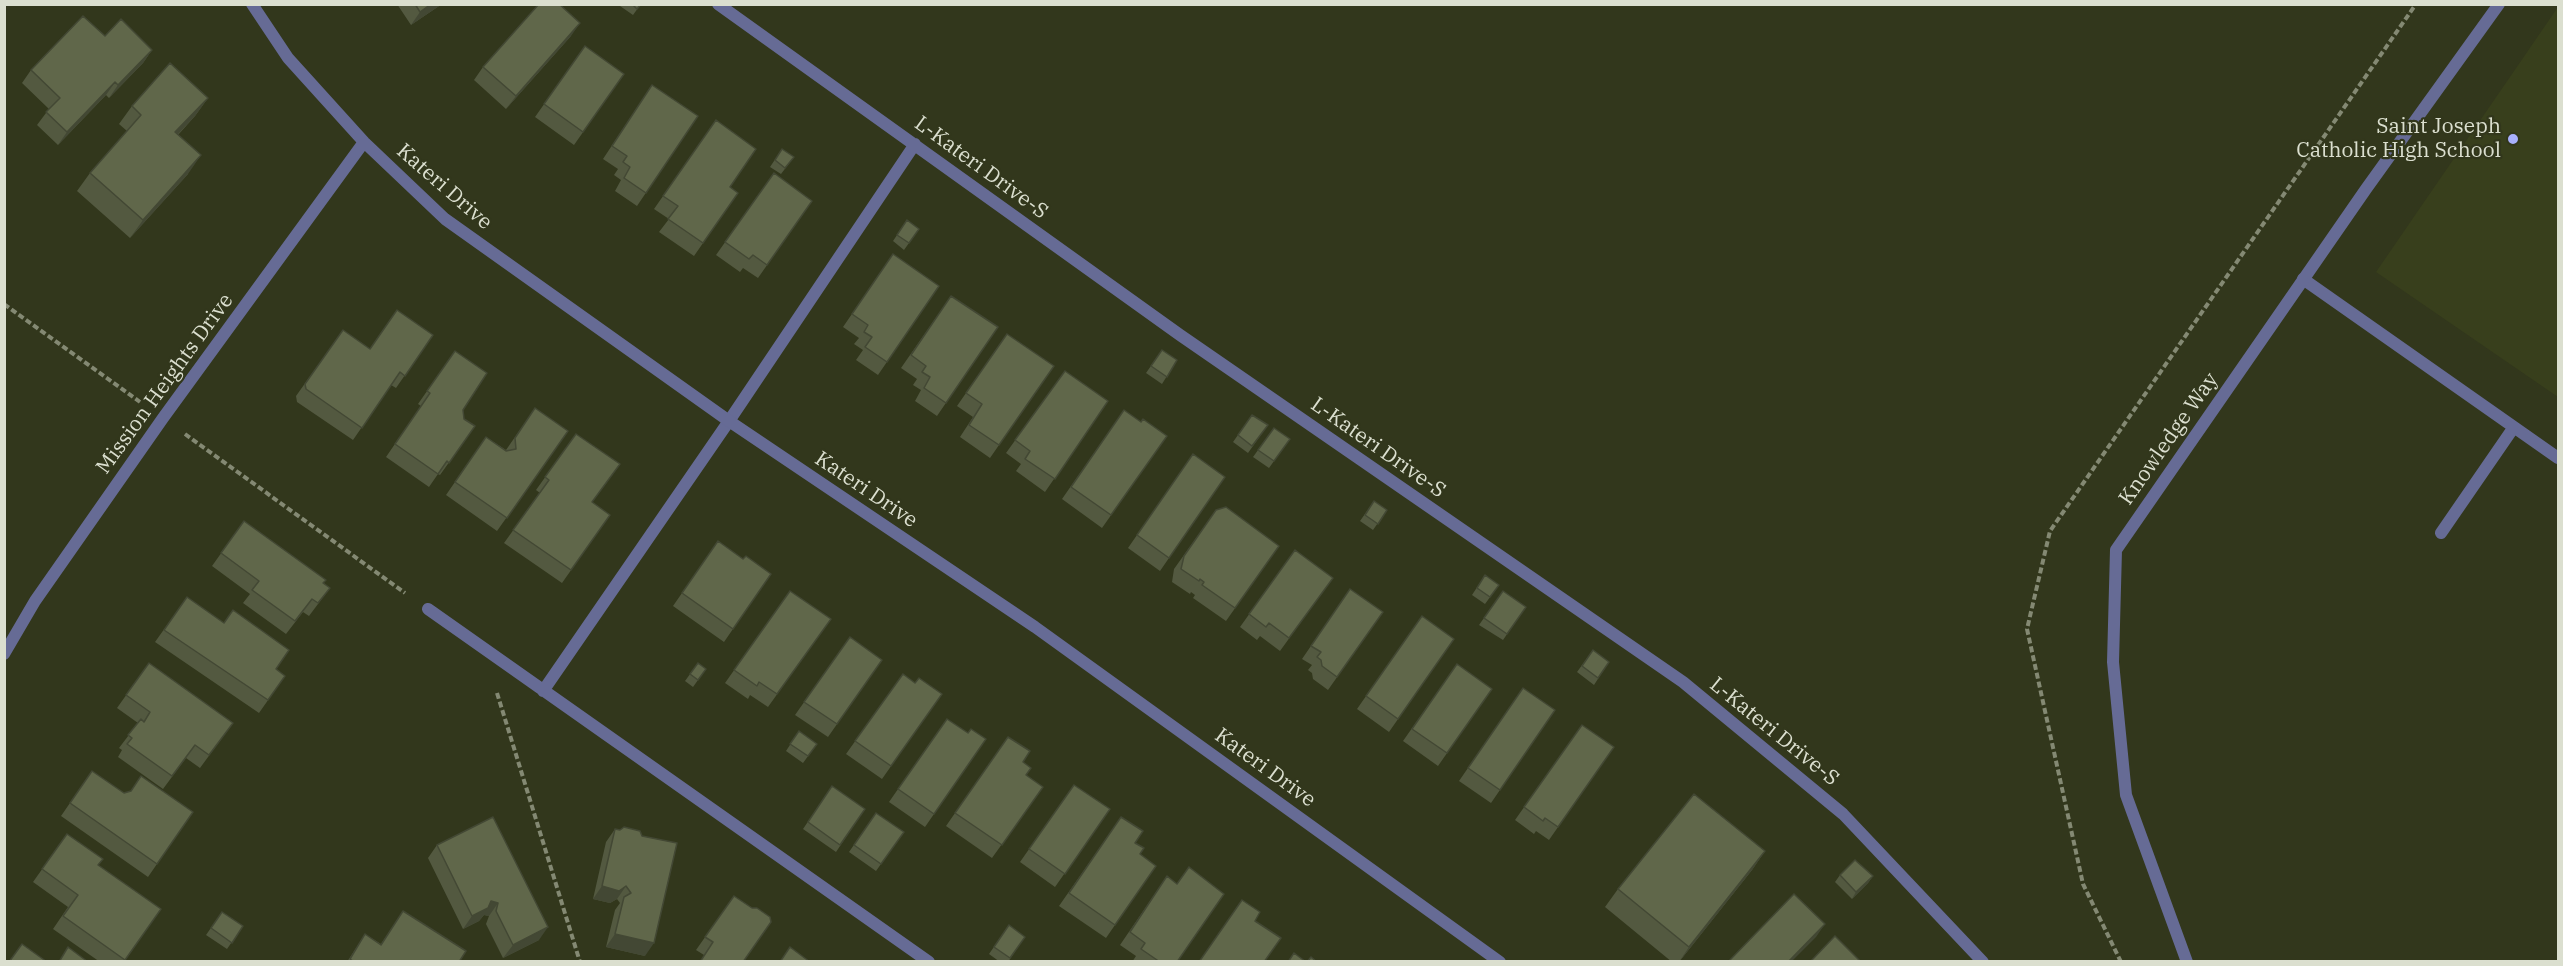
<!DOCTYPE html>
<html>
<head>
<meta charset="utf-8">
<style>
  body { margin:0 }
  #map { position:relative; width:2563px; height:966px; overflow:hidden; background:#32371c; font-family:"IBM Plex Serif",serif }
  canvas { display:block }
  .frame { position:absolute; inset:0; border:6px solid #dbdfcf; pointer-events:none }
</style>
</head>
<body>
<div id="map">
<canvas width="2563" height="966"></canvas>
<div class="frame"></div>
</div>
<script>
const c = document.querySelector('canvas').getContext('2d');
c.lineJoin = 'round';
function fill(path, color) {
  c.fillStyle = color;
  c.fill(path, 'evenodd');
}
function poly(rows) {
  const path = new Path2D();
  for (const r of rows) {
    path.moveTo(r[0], r[1]);
    for (let i = 2; i < r.length; i += 2) path.lineTo(r[i], r[i + 1]);
  }
  return path;
}
function trace(path, color, width, dash) {
  c.strokeStyle = color;
  c.lineWidth = width;
  c.lineCap = dash ? 'butt' : 'round';
  c.setLineDash(dash || []);
  c.stroke(path);
}
function drawText(font, color, halo, rows, align = 'center') {
  c.font = font + ' "IBM Plex Serif",serif';
  c.lineWidth = 4.5;
  c.setLineDash([]);
  c.textBaseline = 'middle';
  c.strokeStyle = halo;
  c.fillStyle = color;
  for (const [text, x, y, turn = 0] of rows) {
    c.save();
    c.translate(x, y);
    c.rotate((+turn || 0) * Math.PI / 180);
    c.textAlign = isNaN(turn) ? turn : align;
    if (halo) c.strokeText(text, 0, 0);
    c.fillText(text, 0, 0);
    c.restore();
  }
}
fill(poly([
  [2558,7,2558,397,2376,272]
]), '#383f1c');
trace(poly([
  [4,304,140,402],
  [185,434,405,593],
  [497,693,580,962],
  [2121,962,2083,884,2027,629,2050,531,2416,4]
]), '#848973', 4, [6, 3]);
trace(poly([
  [718,4,1180,335,1683,682,1843,814,1983,962],
  [2303,279,2558,458],
  [2441,533,2514,427],
  [428,609,929,962],
  [543,691,729,421,915,144]
]), '#666b95', 12);
trace(poly([
  [2187,962,2126,795,2113,662,2116,550,2366,189,2499,4]
]), '#666b95', 12);
trace(poly([
  [252,4,288,58,364,142,445,219,729,421,1035,627,1500,962],
  [4,654,35,601,163,418,364,142]
]), '#666b95', 12);
fill(poly([
  [397,4,442,4,411,25],
  [621,4,641,4,633,15,620,6],
  [105,36,152,50,143,63,109,98,106,95,58,145,37,125,49,109,22,83,31,70],
  [571,36,506,109,474,80,483,67],
  [585,46,624,74,574,145,535,117],
  [652,85,698,116,637,206,615,191,621,180,614,175,618,169,603,159],
  [208,98,195,116,178,135,188,174,130,238,77,191,90,173,127,131,119,124,132,106],
  [716,120,730,187,738,193,694,256,659,232,669,219,654,209],
  [782,149,794,157,781,174,770,167],
  [774,173,812,201,758,278,743,268,740,272,716,255],
  [907,220,919,229,904,250,893,241],
  [893,254,939,286,878,375,856,360,863,350,854,344,859,338,843,327],
  [951,296,998,327,937,416,915,401,921,390,913,385,917,379,901,368],
  [343,330,370,349,433,335,396,388,391,385,353,440,297,402,296,396],
  [1007,334,1054,366,990,458,960,437,973,417,957,406],
  [1162,350,1177,360,1162,384,1146,373],
  [455,351,464,419,475,426,440,475,438,474,429,487,386,457,421,406,418,404],
  [1065,371,1108,401,1045,492,1016,471,1021,464,1006,453],
  [535,408,568,431,497,531,446,495,486,437,506,450],
  [1124,410,1141,422,1167,436,1102,528,1062,499],
  [1252,415,1268,425,1248,453,1233,442],
  [1274,428,1290,439,1269,468,1253,457],
  [576,434,592,502,610,515,562,583,504,543,540,493,536,490],
  [1193,454,1225,477,1160,571,1128,548],
  [1374,501,1387,510,1373,530,1360,521],
  [1216,510,1279,546,1226,621,1193,598,1195,595,1191,592,1190,594,1172,582,1174,569],
  [244,521,330,588,309,616,303,612,286,634,243,603,250,594,212,566],
  [718,541,743,559,771,574,724,642,673,606],
  [1295,550,1333,578,1280,651,1260,636,1257,640,1240,627],
  [1485,575,1499,585,1485,604,1472,595],
  [1350,589,1383,612,1328,690,1313,679,1312,673,1308,670,1312,665,1302,659],
  [790,591,831,619,768,707,750,695,748,699,725,683],
  [1503,591,1526,607,1503,640,1479,625],
  [187,597,285,676,259,713,155,642],
  [1422,616,1454,639,1389,732,1357,709],
  [850,637,882,660,828,737,795,715],
  [1593,650,1609,662,1594,685,1577,672],
  [149,663,233,723,200,768,186,758,163,789,118,757,122,750,119,748,138,723,117,708],
  [698,663,706,669,693,687,685,681],
  [1457,664,1492,689,1438,766,1403,741],
  [903,674,915,683,942,694,882,779,846,754],
  [1523,688,1555,710,1491,803,1459,781],
  [947,719,968,733,986,739,925,827,889,802],
  [1582,725,1614,747,1549,840,1536,831,1534,834,1515,820],
  [799,731,817,744,803,763,786,751],
  [1008,737,1026,775,1043,787,992,858,946,826],
  [92,771,124,793,193,812,148,877,61,816],
  [1074,785,1110,809,1055,887,1020,862],
  [832,786,865,809,836,852,803,829],
  [876,813,904,832,876,871,849,852],
  [1121,817,1140,854,1156,866,1106,938,1059,906],
  [615,829,645,956,606,947,615,910,620,903,617,899,610,903,593,899,606,842],
  [67,834,98,865,161,909,124,962,100,962,53,929,68,907,33,882],
  [437,845,539,940,503,958,486,924,489,916,484,915,479,921,463,929,428,858],
  [1765,851,1752,870,1679,962,1672,962,1605,907,1618,889],
  [1840,875,1873,876,1868,883,1852,899,1835,882],
  [1167,876,1177,962,1132,962,1136,956,1120,945],
  [734,896,743,962,704,955,696,950],
  [403,911,459,962,347,962,365,934,381,944],
  [222,912,243,926,227,949,206,935],
  [1009,925,1025,937,1008,962,1000,962,989,954]
]), '#535940');
fill(poly([
  [431,4,442,4,411,25,420,12],
  [580,23,571,36,506,109,516,96],
  [152,50,143,63,109,98,118,85],
  [115,82,106,95,58,145,67,132],
  [208,98,195,116,163,150,175,132],
  [201,155,188,174,130,238,143,220],
  [1765,851,1752,870,1679,962,1689,947],
  [1873,876,1868,883,1852,899,1856,892],
  [602,886,626,886,617,899,610,903,593,899],
  [491,901,498,903,489,916,484,915,479,921,463,929,472,916],
  [1825,924,1816,937,1791,962,1788,962],
  [548,927,539,940,503,958,513,945],
  [615,934,654,943,645,956,606,947]
]), '#434834');
const building = poly([
  [415,4,431,4,420,12,415,4],
  [539,4,559,4,580,23,516,96,483,67,539,4],
  [632,4,641,4,637,9,632,4],
  [83,16,105,36,121,19,152,50,118,85,115,82,67,132,46,112,60,98,31,70,83,16],
  [585,46,624,74,583,132,544,104,585,46],
  [170,63,208,98,175,132,201,155,143,220,90,173,141,115,132,106,170,63],
  [652,85,698,116,646,193,624,178,630,167,623,162,627,156,612,146,652,85],
  [716,120,756,149,730,187,738,193,703,243,668,219,678,206,663,196,716,120],
  [782,149,794,157,785,168,775,160,782,149],
  [774,173,812,201,767,265,753,255,749,259,725,242,774,173],
  [907,220,919,229,909,243,897,235,907,220],
  [893,254,939,286,887,362,865,347,872,337,864,332,868,325,852,314,893,254],
  [951,296,998,327,946,403,924,388,930,377,922,372,926,366,911,355,951,296],
  [397,310,433,335,405,376,400,372,362,428,306,389,305,384,343,330,370,349,397,310],
  [1007,334,1054,366,999,445,969,425,982,404,966,393,1007,334],
  [1162,350,1177,360,1167,377,1151,366,1162,350],
  [455,351,487,373,463,410,464,419,475,426,449,463,447,461,438,474,395,444,430,393,427,391,455,351],
  [1065,371,1108,401,1055,479,1025,459,1030,451,1015,440,1065,371],
  [535,408,568,431,507,518,455,482,486,437,506,451,516,449,515,438,535,408],
  [1124,410,1141,422,1143,419,1167,436,1111,515,1071,487,1124,410],
  [1252,415,1268,425,1252,446,1238,435,1252,415],
  [1274,428,1290,439,1274,461,1258,450,1274,428],
  [576,434,620,464,592,502,610,515,571,570,513,530,549,480,545,477,576,434],
  [1193,454,1225,477,1169,558,1137,535,1193,454],
  [1374,501,1387,510,1378,524,1365,515,1374,501],
  [1226,507,1279,546,1235,608,1202,585,1204,582,1200,579,1199,581,1181,569,1184,556,1216,510,1226,507],
  [244,521,326,580,323,583,330,588,318,603,312,599,295,621,252,590,259,581,221,553,244,521],
  [718,541,743,559,746,556,771,574,733,629,682,593,718,541],
  [1295,550,1333,578,1289,638,1269,623,1266,627,1249,614,1295,550],
  [1485,575,1499,585,1490,597,1477,588,1485,575],
  [1350,589,1383,612,1337,677,1322,666,1321,660,1317,657,1321,652,1311,646,1350,589],
  [790,591,831,619,777,694,759,682,757,686,734,670,790,591],
  [1503,591,1526,607,1507,634,1484,618,1503,591],
  [187,597,224,623,233,610,289,650,276,669,285,676,268,700,164,630,187,597],
  [1422,616,1454,639,1398,719,1366,696,1422,616],
  [850,637,882,660,837,724,804,702,850,637],
  [1593,650,1609,662,1598,678,1582,666,1593,650],
  [149,663,233,723,209,755,195,745,172,776,127,744,132,738,128,735,141,719,144,722,150,712,126,695,149,663],
  [698,663,706,669,698,680,690,674,698,663],
  [1457,664,1492,689,1447,753,1412,729,1457,664],
  [903,674,915,683,919,678,942,694,891,766,855,741,903,674],
  [1523,688,1555,710,1500,790,1468,768,1523,688],
  [947,719,968,733,971,729,986,739,934,814,898,789,947,719],
  [1582,725,1614,747,1558,827,1545,818,1543,821,1524,807,1582,725],
  [799,731,817,744,808,756,790,744,799,731],
  [1008,737,1030,751,1023,762,1031,768,1026,775,1043,787,1002,845,955,813,1008,737],
  [92,771,124,793,131,791,141,776,193,812,157,864,70,803,92,771],
  [1074,785,1110,809,1065,874,1029,849,1074,785],
  [832,786,865,809,840,845,808,822,832,786],
  [1694,794,1765,851,1689,947,1618,889,1694,794],
  [876,813,904,832,881,864,854,845,876,813],
  [493,817,548,927,513,945,496,911,498,903,491,901,488,908,472,916,437,845,493,817],
  [1121,817,1143,831,1135,843,1144,848,1140,854,1156,866,1115,925,1069,893,1121,817],
  [624,827,640,831,642,836,677,843,654,943,615,934,624,897,631,893,626,886,619,891,602,886,615,829,620,830,624,827],
  [67,834,103,859,98,865,161,909,125,960,63,916,78,895,42,869,67,834],
  [1855,860,1873,876,1856,892,1840,875,1855,860],
  [1189,867,1224,894,1177,962,1160,962,1141,949,1145,943,1130,932,1167,876,1177,884,1189,867],
  [1794,894,1825,924,1788,962,1728,962,1794,894],
  [734,896,752,908,757,908,770,917,771,922,743,962,700,962,713,942,705,937,734,896],
  [1242,900,1260,912,1255,921,1281,938,1264,962,1199,962,1242,900],
  [403,911,466,951,459,962,354,962,350,959,365,934,381,945,403,911],
  [222,912,243,926,232,943,211,928,222,912],
  [1009,925,1025,937,1010,958,994,947,1009,925],
  [1835,936,1861,962,1810,962,1835,936],
  [22,944,47,962,9,962,22,944],
  [68,947,88,962,59,962,68,947],
  [790,947,810,962,780,962,790,947],
  [1294,953,1306,962,1288,962,1294,953],
  [1311,957,1317,962,1307,962,1311,957]
]);
fill(building, '#60674a');
trace(building, '#434834', 1.5);
for (const [x, y, r, color] of [
  [2513,139,6,"#a8b0fc"]
]) {
  const dot = new Path2D();
  dot.arc(x, y, r, 0, 2 * Math.PI);
  c.fillStyle = color;
  c.fill(dot);
  trace(dot, '#32371c', 2);
}
drawText('21px', '#dbdfcf', '#32371c', [
  ["Saint Joseph",2501,127],
  ["Catholic High School",2501,151]
], 'right');
drawText('21px', '#dbdfcf', '#32371c', [
  ["L-Kateri Drive-S",981,168,36],
  ["Kateri Drive",444,187,41],
  ["Mission Heights Drive",165,384,-54],
  ["Knowledge Way",2169,439,-55],
  ["L-Kateri Drive-S",1378,448,35],
  ["Kateri Drive",866,490,34],
  ["L-Kateri Drive-S",1774,732,39],
  ["Kateri Drive",1265,768,36]
]);
</script>
</body>
</html>
